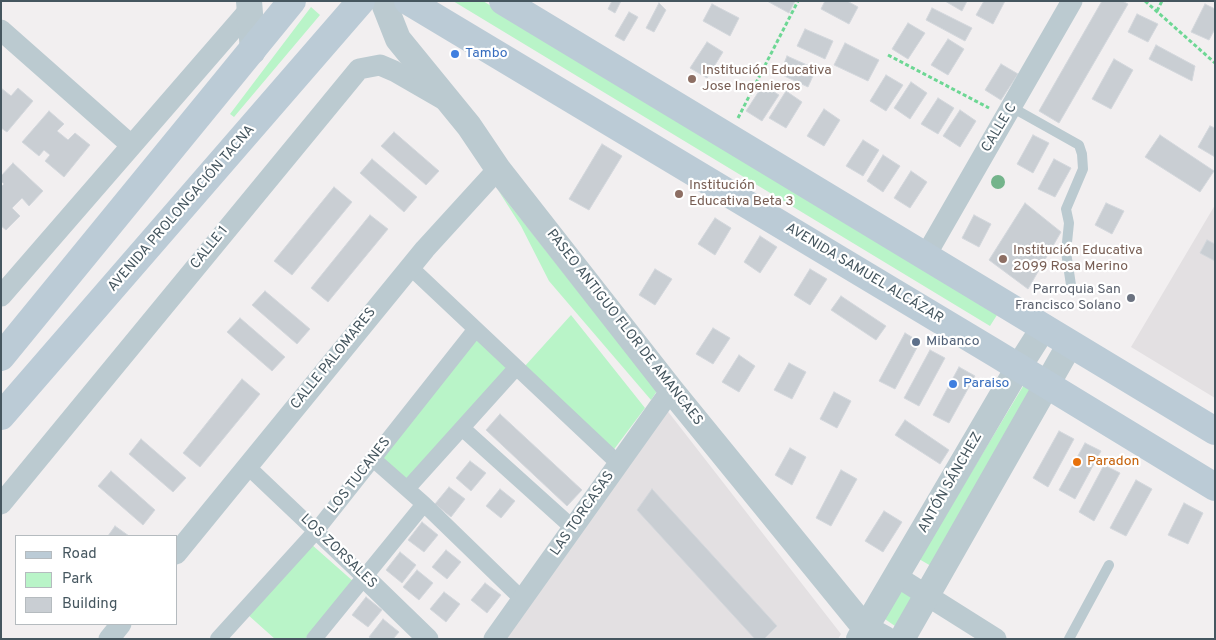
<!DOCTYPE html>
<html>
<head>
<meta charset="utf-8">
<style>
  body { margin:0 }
  #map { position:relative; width:1216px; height:640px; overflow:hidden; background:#f2eff0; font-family:Overpass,sans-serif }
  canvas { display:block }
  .frame { position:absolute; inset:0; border:2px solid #45565f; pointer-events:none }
  .legend { position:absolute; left:15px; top:535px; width:162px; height:90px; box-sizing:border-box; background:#fff; border:1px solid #b5bbbf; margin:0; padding:6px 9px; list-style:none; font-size:15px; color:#45565f }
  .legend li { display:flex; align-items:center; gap:10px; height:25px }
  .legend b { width:25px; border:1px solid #b5bbbf }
</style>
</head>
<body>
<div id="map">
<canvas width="1216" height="640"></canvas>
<div class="frame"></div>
<ul class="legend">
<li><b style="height:6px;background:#bbcbd6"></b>Road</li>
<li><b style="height:14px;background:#b9f4c8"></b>Park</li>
<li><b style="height:14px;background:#c9ced3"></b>Building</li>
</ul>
</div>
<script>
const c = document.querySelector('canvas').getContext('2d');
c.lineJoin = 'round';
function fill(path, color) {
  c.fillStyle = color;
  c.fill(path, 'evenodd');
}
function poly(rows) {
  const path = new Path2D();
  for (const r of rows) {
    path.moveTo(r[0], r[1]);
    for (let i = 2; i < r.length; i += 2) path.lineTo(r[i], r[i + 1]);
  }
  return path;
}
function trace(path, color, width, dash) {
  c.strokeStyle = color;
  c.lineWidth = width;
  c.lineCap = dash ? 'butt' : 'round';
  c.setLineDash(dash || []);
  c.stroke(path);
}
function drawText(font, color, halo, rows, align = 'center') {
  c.font = font + ' Overpass,sans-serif';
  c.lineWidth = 4.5;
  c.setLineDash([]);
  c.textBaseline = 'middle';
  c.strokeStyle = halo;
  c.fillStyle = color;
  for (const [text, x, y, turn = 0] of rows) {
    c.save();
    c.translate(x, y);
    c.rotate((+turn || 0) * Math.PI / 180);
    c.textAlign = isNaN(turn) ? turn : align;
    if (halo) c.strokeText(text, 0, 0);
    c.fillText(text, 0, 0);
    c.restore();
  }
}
fill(poly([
  [1215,205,1215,398,1131,347],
  [666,409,841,634,838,639,506,639]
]), '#e3e0e2');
fill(poly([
  [453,1,483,1,997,315,990,326],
  [311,7,320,15,234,117,230,114],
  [498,190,657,391,651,400,549,281,521,226],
  [571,315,645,408,612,452,525,366],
  [476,338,509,369,406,481,380,459],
  [1025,383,1037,390,931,566,919,559],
  [311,544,354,582,305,639,275,639,247,614],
  [899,585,915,596,895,626,879,615]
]), '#b9f4c8');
const building = poly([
  [612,1,621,1,615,13,608,9,612,1],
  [767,1,795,1,789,13,767,1],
  [825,1,847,1,858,7,849,24,821,9,825,1],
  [945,1,967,1,962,11,945,1],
  [984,1,1005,1,993,24,976,15,984,1],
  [1102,1,1122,1,1128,4,1059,123,1039,111,1102,1],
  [659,3,666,10,654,32,646,28,659,3],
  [712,4,739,18,730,36,703,21,712,4],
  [1205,4,1215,9,1215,29,1209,40,1191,32,1205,4],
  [932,8,972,28,965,41,926,20,932,8],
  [629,12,638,17,624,41,615,36,629,12],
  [1137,14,1158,24,1148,42,1128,32,1137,14],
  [908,23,925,33,908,59,892,49,908,23],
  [805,29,833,41,825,59,797,46,805,29],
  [948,39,964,49,948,75,931,65,948,39],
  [707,42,723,52,707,78,690,68,707,42],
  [845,43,879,60,868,81,834,65,845,43],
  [1156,45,1195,66,1192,81,1149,59,1156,45],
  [787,56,816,69,808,87,780,74,787,56],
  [1114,59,1133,70,1111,109,1092,99,1114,59],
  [1001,64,1018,74,1001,100,985,90,1001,64],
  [886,75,903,85,886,111,870,101,886,75],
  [911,82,927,93,910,119,894,108,911,82],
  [763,85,779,95,762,121,746,111,763,85],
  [1,88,11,96,18,88,33,101,7,132,1,128,1,88],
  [786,91,802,102,786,128,769,118,786,91],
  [938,98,954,108,938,134,921,124,938,98],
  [824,109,840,120,824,146,807,136,824,109],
  [960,110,976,121,960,147,943,136,960,110],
  [49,111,64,124,57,131,68,140,75,133,90,145,64,177,45,161,50,155,44,150,39,156,22,142,49,111],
  [1210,126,1215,128,1215,157,1198,147,1210,126],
  [394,132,439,171,426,185,381,146,394,132],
  [1033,135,1049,143,1033,173,1017,164,1033,135],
  [1160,135,1214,171,1200,192,1145,157,1160,135],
  [863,140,879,150,863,176,846,166,863,140],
  [602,144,622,156,589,210,569,199,602,144],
  [883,155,900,166,883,192,867,181,883,155],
  [372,159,417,197,404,212,360,173,372,159],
  [1054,159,1071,168,1055,197,1038,189,1054,159],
  [13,163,43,191,29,206,22,198,12,208,20,216,6,230,1,226,1,187,4,184,1,181,1,176,13,163],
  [911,171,927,182,910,208,894,198,911,171],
  [334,187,352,202,292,275,274,261,334,187],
  [1025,203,1061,232,1028,289,989,260,1025,203],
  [1106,203,1124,211,1112,234,1095,225,1106,203],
  [370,215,388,229,328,302,311,288,370,215],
  [974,215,991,224,979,247,962,238,974,215],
  [715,218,731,228,715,255,698,244,715,218],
  [760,236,777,247,760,273,744,262,760,236],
  [1207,240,1215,244,1215,261,1200,253,1207,240],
  [655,269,672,279,655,305,639,295,655,269],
  [810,269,827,279,810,305,794,295,810,269],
  [265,291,310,329,297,344,252,305,265,291],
  [841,296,886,326,876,340,831,310,841,296],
  [240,318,285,357,272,371,227,332,240,318],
  [713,328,730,338,713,364,696,354,713,328],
  [905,333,920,342,895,389,879,381,905,333],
  [930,350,945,358,919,406,904,398,930,350],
  [739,355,755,366,739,392,722,382,739,355],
  [789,363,806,372,792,399,774,390,789,363],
  [959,367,975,376,949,423,933,415,959,367],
  [242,379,260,394,200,467,183,453,242,379],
  [834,392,851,401,837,428,820,419,834,392],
  [500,414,582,490,567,506,486,430,500,414],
  [905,420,949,450,940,464,895,435,905,420],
  [1059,431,1074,439,1048,487,1033,478,1059,431],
  [141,439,186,478,173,492,129,454,141,439],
  [1085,443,1101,451,1075,499,1059,490,1085,443],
  [790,448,806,457,792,485,775,475,790,448],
  [470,461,486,473,471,491,456,478,470,461],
  [1104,465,1120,473,1094,521,1079,512,1104,465],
  [841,470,857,479,831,526,816,518,841,470],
  [111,471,155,510,143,525,98,486,111,471],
  [1136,480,1152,489,1126,536,1110,528,1136,480],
  [449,487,465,499,451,517,435,504,449,487],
  [500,489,515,501,501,518,486,506,500,489],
  [652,489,777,626,764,639,755,639,637,510,652,489],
  [1184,503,1203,513,1188,544,1168,535,1184,503],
  [884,511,902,522,883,552,865,541,884,511],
  [422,522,438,535,424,552,408,540,422,522],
  [115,526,129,536,108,536,115,526],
  [446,550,461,562,447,579,432,567,446,550],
  [400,552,416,565,402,583,386,570,400,552],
  [417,570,433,583,419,600,403,587,417,570],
  [485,583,501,595,487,613,471,600,485,583],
  [444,592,460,604,446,622,430,609,444,592],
  [366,597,382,610,368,627,352,615,366,597],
  [383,619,399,632,393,639,372,639,369,637,383,619]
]);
fill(building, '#c9ced3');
trace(building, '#d3d7dc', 1);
trace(poly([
  [1145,1,1215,63],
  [1157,11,1162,1],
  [888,55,989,108],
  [738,118,798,1]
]), '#6dd794', 3, [4, 2.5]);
trace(poly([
  [1013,108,1079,145,1082,154,1083,169,1066,209,1069,223,1066,252,1071,285],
  [1069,639,1109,565]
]), '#bbcad0', 10);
trace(poly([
  [410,267,619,464],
  [462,428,573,528],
  [373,459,424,504,522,599],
  [247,466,365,578],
  [407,489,516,368],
  [218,639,316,531,475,330],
  [314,639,424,504]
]), '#bbcad0', 16);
trace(poly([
  [1,30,131,145],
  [926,255,1072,1],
  [1,296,251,8],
  [1,504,359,69,380,65,394,71,446,101],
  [176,554,425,249,498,169],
  [896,576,996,639],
  [365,578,428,639],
  [109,639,121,624],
  [494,639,671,390]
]), '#bbcad0', 21);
trace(poly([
  [249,1,253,51],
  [383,1,398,39,469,126,498,169,671,390,865,628,885,639],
  [859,639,1018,368,1044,327],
  [902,639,1070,344]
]), '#bbcad0', 26);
trace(poly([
  [408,1,995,353,1215,487],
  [503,1,1215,431],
  [1,357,292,1],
  [1,416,361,1]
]), '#bbcbd6', 28);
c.fillStyle = '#74b48b';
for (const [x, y] of [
  [998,182]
]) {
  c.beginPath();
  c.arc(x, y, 7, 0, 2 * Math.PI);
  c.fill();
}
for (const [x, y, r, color] of [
  [455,54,5,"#3f7fe0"],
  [692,79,5,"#8d6e63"],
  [679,194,5,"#8d6e63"],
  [1003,259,5,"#8d6e63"],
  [1131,298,5,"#6b7280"],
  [916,342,5,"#5c6f8a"],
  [953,384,5,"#3f7fe0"],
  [1077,462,5,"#e8710a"]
]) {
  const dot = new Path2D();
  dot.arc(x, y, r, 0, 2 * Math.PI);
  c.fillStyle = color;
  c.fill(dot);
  trace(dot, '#fff', 2);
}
drawText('14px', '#366cbe', '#fff', [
  ["Tambo",465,54],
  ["Paraiso",963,384]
], 'left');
drawText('14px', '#785e54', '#fff', [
  ["Institución Educativa",702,71],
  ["Jose Ingenieros",702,87],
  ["Institución",689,186],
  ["Educativa Beta 3",689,202],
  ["Institución Educativa",1013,251],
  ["2099 Rosa Merino",1013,267]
], 'left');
drawText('14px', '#45565f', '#fff', [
  ["CALLE C",1000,128,-59],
  ["AVENIDA PROLONGACIÓN TACNA",182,209,-49],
  ["CALLE 1",210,248,-51],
  ["AVENIDA SAMUEL ALCÁZAR",864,274,31],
  ["PASEO ANTIGUO FLOR DE AMANCAES",624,328,52],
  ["CALLE PALOMARES",334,359,-51],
  ["LOS TUCANES",360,476,-52],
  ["ANTÓN SÁNCHEZ",951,483,-60],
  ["LAS TORCASAS",583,514,-55],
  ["LOS ZORSALES",338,552,44]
]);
drawText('14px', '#5b616d', '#fff', [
  ["Parroquia San",1121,290],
  ["Francisco Solano",1121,306]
], 'right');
drawText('14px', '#4e5e75', '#fff', [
  ["Mibanco",926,342]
], 'left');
drawText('14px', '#c56008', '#fff', [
  ["Paradon",1087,462]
], 'left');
</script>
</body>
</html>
